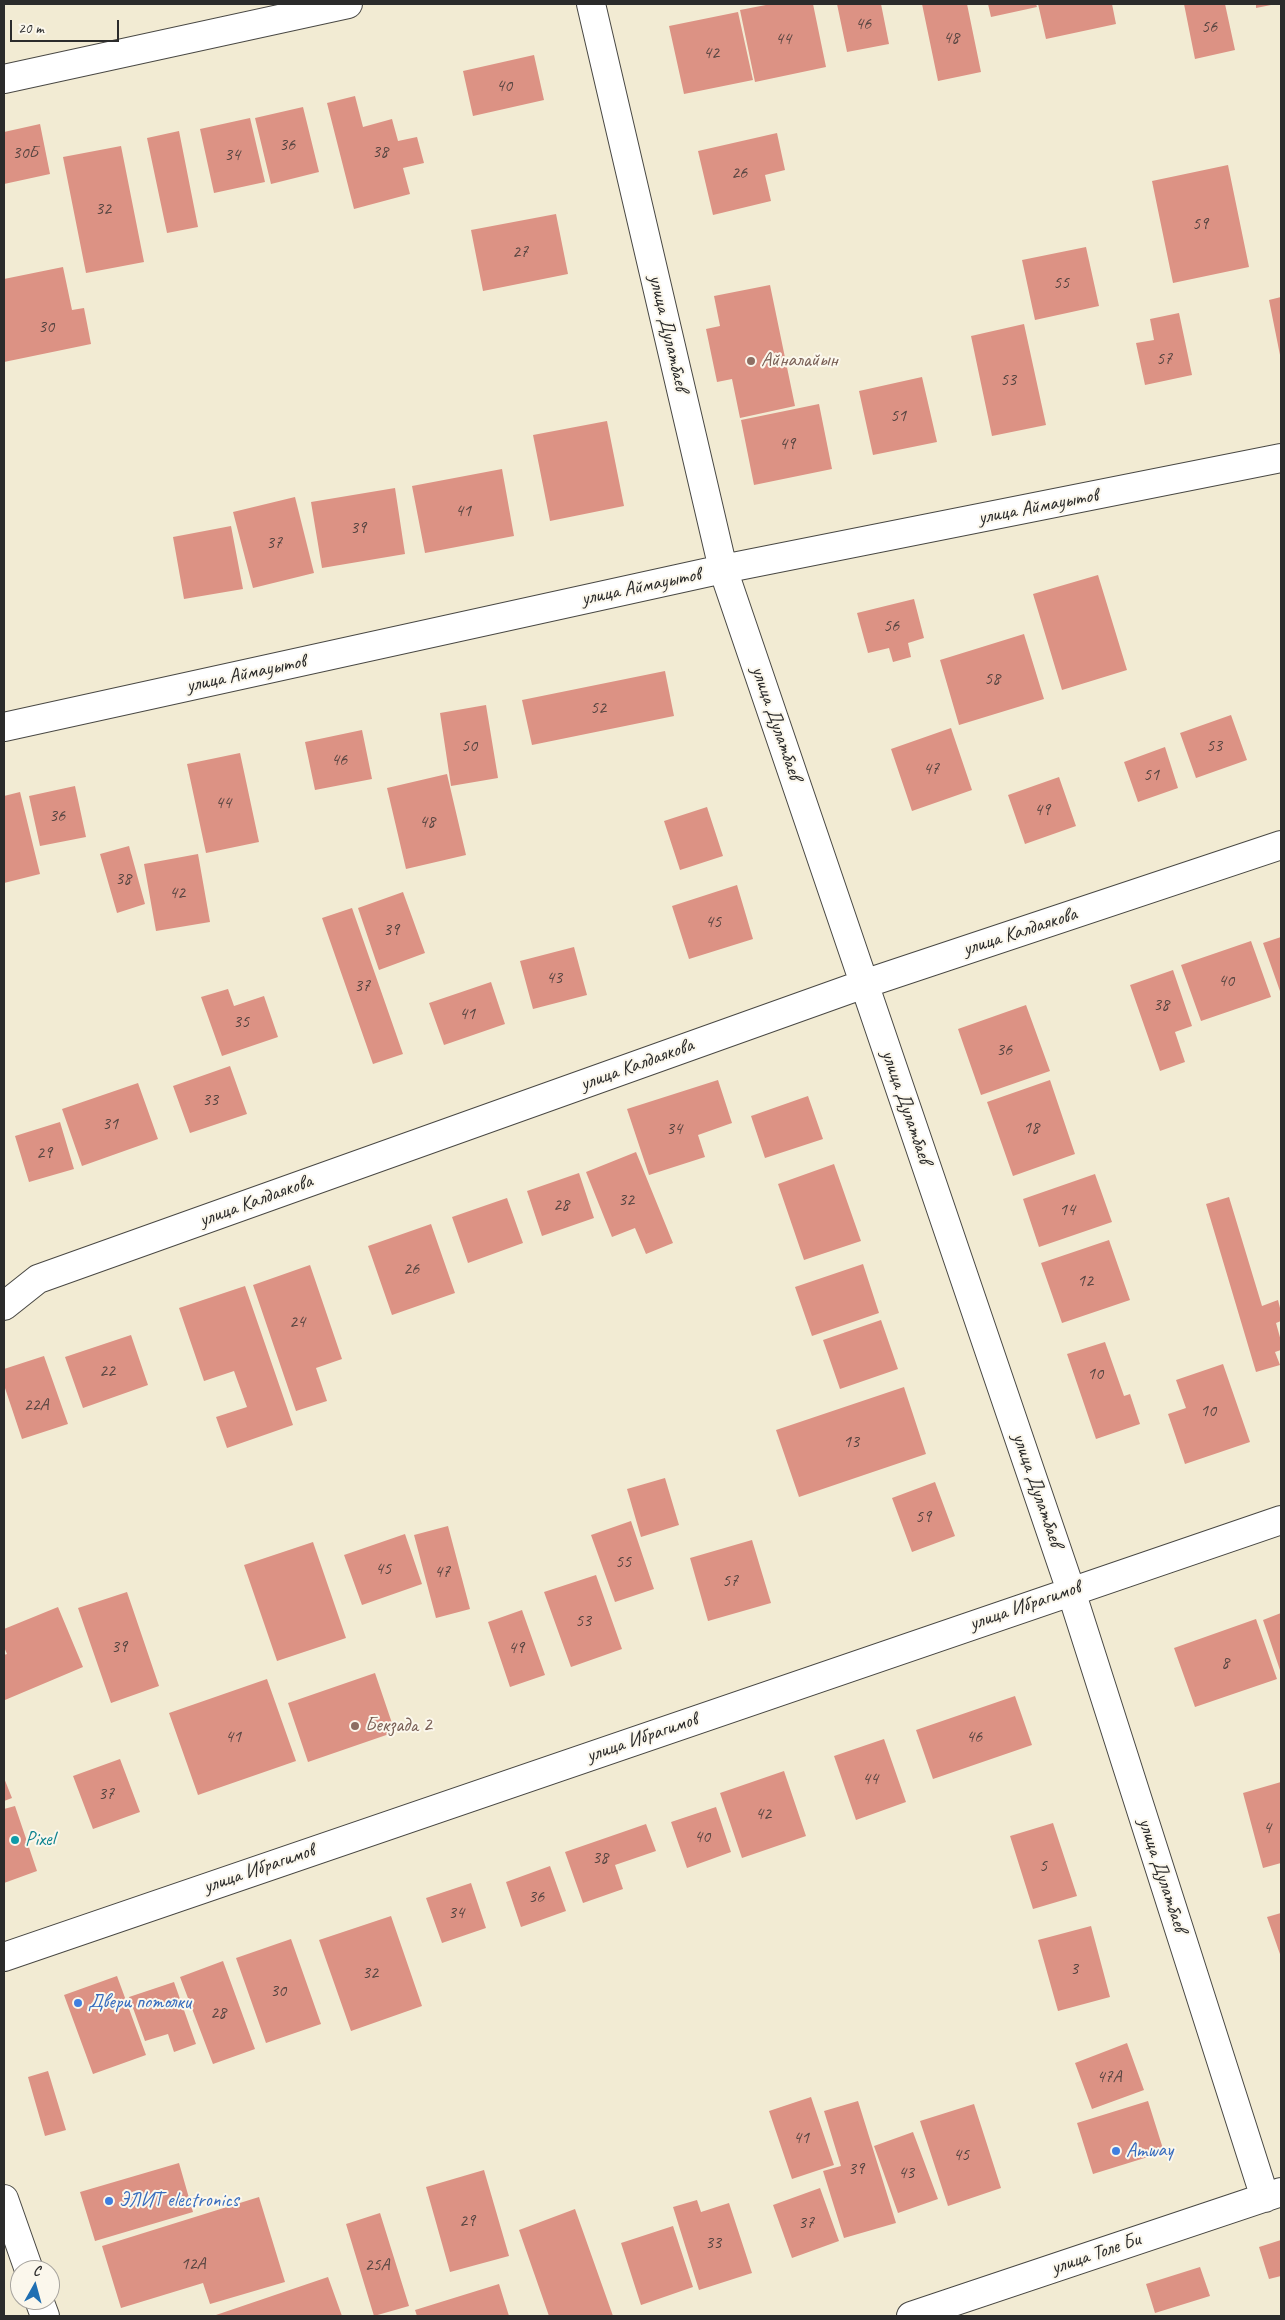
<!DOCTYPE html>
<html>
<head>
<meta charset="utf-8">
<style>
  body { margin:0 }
  #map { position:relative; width:1285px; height:2320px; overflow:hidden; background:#f2ebd3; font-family:Caveat,sans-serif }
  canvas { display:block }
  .frame { position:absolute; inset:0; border:5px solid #2b2b2b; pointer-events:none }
  .north { position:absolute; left:10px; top:2260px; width:50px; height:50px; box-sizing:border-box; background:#fbf7ec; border:1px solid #a8a59f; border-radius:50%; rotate:7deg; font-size:14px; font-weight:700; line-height:20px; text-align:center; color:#2b2b2b }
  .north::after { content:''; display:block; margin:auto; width:18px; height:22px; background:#1f6fb2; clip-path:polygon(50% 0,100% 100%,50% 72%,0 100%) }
  .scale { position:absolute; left:10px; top:20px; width:109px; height:22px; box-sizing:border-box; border:2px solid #2b2b2b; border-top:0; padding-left:6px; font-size:15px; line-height:18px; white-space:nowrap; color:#2b2b2b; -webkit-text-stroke:4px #fbf7ec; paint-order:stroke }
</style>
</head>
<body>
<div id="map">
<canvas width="1285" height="2320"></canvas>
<div class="frame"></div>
<div class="north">С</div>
<div class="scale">20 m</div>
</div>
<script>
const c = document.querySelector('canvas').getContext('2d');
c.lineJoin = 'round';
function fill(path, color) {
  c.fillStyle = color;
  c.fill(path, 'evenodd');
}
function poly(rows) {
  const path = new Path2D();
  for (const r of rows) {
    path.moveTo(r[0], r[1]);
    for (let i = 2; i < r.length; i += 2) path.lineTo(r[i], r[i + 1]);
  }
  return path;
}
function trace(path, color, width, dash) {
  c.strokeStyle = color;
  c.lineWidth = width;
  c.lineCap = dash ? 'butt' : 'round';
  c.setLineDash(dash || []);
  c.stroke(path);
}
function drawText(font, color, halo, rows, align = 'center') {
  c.font = font + ' Caveat,sans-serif';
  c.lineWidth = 4;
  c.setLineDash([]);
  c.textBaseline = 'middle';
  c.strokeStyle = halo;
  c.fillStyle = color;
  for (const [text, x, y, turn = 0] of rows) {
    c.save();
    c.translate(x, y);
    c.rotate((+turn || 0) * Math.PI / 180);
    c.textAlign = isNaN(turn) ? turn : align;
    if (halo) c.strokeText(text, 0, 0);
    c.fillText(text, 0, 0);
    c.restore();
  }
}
fill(poly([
  [771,4,813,4,826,67,755,82,740,10],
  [837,4,881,4,889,44,847,52],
  [922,4,967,4,981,72,938,81],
  [988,4,1036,4,1037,7,991,17],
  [1038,4,1112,4,1116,24,1046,39],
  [1184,4,1225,4,1235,50,1195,59],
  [1256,4,1271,4,1271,5,1256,8],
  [738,12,753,80,684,94,669,26],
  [534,55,544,100,473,116,463,71],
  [355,96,363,127,392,119,398,141,417,137,424,163,403,168,410,194,354,209,327,103],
  [303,107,319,172,271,184,255,118],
  [250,118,265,182,214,193,200,129],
  [40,124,50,174,4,184,4,132],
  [179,131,198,227,167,233,147,138],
  [777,133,785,170,765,175,771,201,713,215,698,151],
  [121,146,144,262,86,273,63,157],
  [1228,165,1249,267,1173,283,1152,181],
  [556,214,568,274,483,291,471,230],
  [1086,247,1099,306,1035,320,1022,260],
  [63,267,72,310,84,308,91,344,4,362,4,279],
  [770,285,795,406,740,418,732,379,717,382,706,329,720,326,714,296],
  [1281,297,1281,355,1280,355,1269,300],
  [1179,313,1192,375,1145,385,1136,343,1154,340,1150,319],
  [1024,324,1046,425,992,436,971,336],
  [922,377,937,442,873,455,859,391],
  [819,404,832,469,754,485,741,420],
  [607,421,624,506,550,521,533,435],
  [502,469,514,536,425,553,412,486],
  [395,488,405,554,322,568,311,502],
  [295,497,314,573,253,588,233,512],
  [231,526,243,589,184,599,173,537],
  [1098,575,1127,670,1062,690,1033,594],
  [914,599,924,638,908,643,911,657,893,662,889,648,868,653,857,613],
  [1024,634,1044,699,959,725,940,660],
  [665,671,674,716,532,745,522,700],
  [486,705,498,778,451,786,440,713],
  [1231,715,1247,760,1196,778,1180,733],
  [951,728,972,790,912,811,891,749],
  [362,730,372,779,315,790,305,742],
  [1165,747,1178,788,1138,802,1124,762],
  [240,753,259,842,206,853,187,764],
  [447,774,466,855,406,869,387,788],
  [1059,777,1076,826,1025,844,1008,795],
  [75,786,86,837,40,846,29,796],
  [20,792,40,874,4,883,4,796],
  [707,807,723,856,680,870,664,821],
  [129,846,145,904,117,913,100,854],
  [198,854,210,922,156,931,144,864],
  [737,885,753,939,689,959,672,906],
  [403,892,425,953,379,970,358,908],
  [352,908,403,1054,373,1064,322,918],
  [1281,937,1281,994,1263,943],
  [1251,941,1271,997,1201,1021,1181,965],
  [574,947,587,995,533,1009,520,961],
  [1173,970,1192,1026,1175,1032,1185,1062,1160,1071,1130,985],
  [491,982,505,1024,444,1045,429,1003],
  [228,989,234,1006,264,996,278,1037,222,1056,201,997],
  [1026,1005,1050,1071,981,1095,958,1029],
  [230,1066,247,1114,190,1133,173,1086],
  [718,1080,732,1123,698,1135,705,1157,649,1175,627,1109],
  [1050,1080,1075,1154,1013,1176,987,1102],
  [138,1083,158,1139,82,1166,62,1109],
  [808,1096,823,1139,765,1158,751,1116],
  [60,1122,74,1169,29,1182,15,1136],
  [636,1152,673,1243,646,1254,635,1228,612,1237,586,1172],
  [834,1164,861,1241,804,1260,778,1184],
  [579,1173,594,1218,542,1236,527,1191],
  [1095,1174,1112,1222,1039,1247,1023,1199],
  [1229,1197,1262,1306,1278,1300,1281,1312,1281,1321,1276,1323,1281,1341,1281,1350,1275,1352,1280,1365,1256,1372,1206,1204],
  [507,1198,523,1243,468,1263,452,1217],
  [431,1224,455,1293,392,1315,368,1246],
  [1109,1240,1130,1300,1062,1323,1041,1263],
  [863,1264,879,1313,812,1336,795,1287],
  [310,1265,342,1359,316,1368,327,1401,296,1411,253,1285],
  [245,1286,293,1425,227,1448,216,1417,247,1407,234,1371,204,1381,179,1308],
  [881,1320,898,1369,840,1389,823,1340],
  [131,1335,148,1385,83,1408,65,1357],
  [1105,1342,1124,1396,1130,1394,1140,1424,1096,1439,1067,1354],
  [44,1356,68,1424,22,1439,4,1385,4,1369],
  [1223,1364,1250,1442,1185,1464,1168,1414,1186,1408,1176,1380],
  [904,1387,926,1454,799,1497,776,1430],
  [665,1478,679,1525,641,1537,627,1489],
  [935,1482,955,1536,912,1552,892,1498],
  [631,1521,654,1589,615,1602,591,1535],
  [448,1526,470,1609,436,1618,414,1535],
  [405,1534,422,1584,362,1605,344,1555],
  [752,1540,771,1603,708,1621,690,1558],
  [313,1542,346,1638,277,1661,244,1565],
  [596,1575,622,1649,571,1667,544,1592],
  [127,1592,159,1686,111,1703,78,1608],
  [58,1607,83,1667,5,1700,4,1655,7,1654,4,1647,4,1629],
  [522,1610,545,1675,510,1687,488,1622],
  [1281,1613,1281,1673,1263,1620],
  [1256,1619,1277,1679,1195,1707,1174,1648],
  [375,1673,395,1732,308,1762,288,1703],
  [267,1679,296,1761,198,1795,169,1713],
  [1015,1696,1032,1745,933,1779,916,1730],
  [884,1739,906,1802,856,1820,834,1756],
  [120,1759,140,1812,93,1829,73,1776],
  [784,1771,806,1836,742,1858,720,1793],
  [4,1778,12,1798,4,1801],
  [1281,1782,1281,1863,1263,1868,1243,1793],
  [15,1806,37,1871,4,1883,4,1809],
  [716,1807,731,1852,687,1868,671,1822],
  [1053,1823,1077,1896,1033,1909,1010,1836],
  [646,1824,656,1851,615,1865,623,1889,583,1903,565,1852],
  [550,1866,566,1911,521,1927,506,1882],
  [471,1883,486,1928,442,1943,426,1898],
  [1281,1913,1281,1957,1267,1917],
  [391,1916,422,2006,351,2031,319,1940],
  [1091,1926,1110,1997,1058,2011,1038,1940],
  [291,1939,321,2024,266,2043,236,1958],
  [223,1961,255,2049,213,2064,180,1977],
  [117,1976,146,2055,93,2074,64,1995],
  [174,1982,196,2044,174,2052,168,2034,145,2041,129,1997],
  [1127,2043,1144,2090,1092,2109,1075,2063],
  [48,2071,66,2130,45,2136,28,2077],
  [811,2097,834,2165,792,2179,769,2111],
  [858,2101,896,2223,844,2238,823,2171,841,2166,824,2111],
  [1148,2101,1164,2152,1093,2174,1077,2123],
  [974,2104,1001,2188,948,2206,920,2121],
  [913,2132,938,2199,898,2213,874,2146],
  [179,2163,193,2212,95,2241,80,2192],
  [484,2170,509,2256,450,2272,426,2187],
  [820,2188,839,2241,792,2258,773,2205],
  [259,2197,285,2282,210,2304,203,2283,121,2308,102,2246],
  [697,2200,701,2212,729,2203,752,2273,699,2290,673,2207],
  [575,2209,613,2316,549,2316,519,2230],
  [380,2213,409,2306,374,2316,346,2224],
  [673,2226,693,2287,641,2305,621,2243],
  [1281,2240,1281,2276,1269,2279,1259,2247],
  [1200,2267,1210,2296,1155,2313,1146,2284],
  [328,2277,342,2316,213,2316],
  [499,2284,509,2316,417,2316,415,2310]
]), '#dc9284');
const minor = poly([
  [591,4,723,569,1071,1591,1265,2198],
  [4,79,348,4],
  [4,727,723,569,1281,458],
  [4,1306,38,1279,864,984,1281,845],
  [4,1957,1281,1520],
  [4,2199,29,2270],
  [39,2300,45,2316],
  [911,2316,1281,2192]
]);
trace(minor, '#494844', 30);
trace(minor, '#fff', 28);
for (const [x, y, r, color] of [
  [751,361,5,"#8d6e63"],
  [355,1726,5,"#8d6e63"],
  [15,1840,5,"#0f9aa8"],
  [78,2003,5,"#3f7fe0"],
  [1116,2151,5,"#3f7fe0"],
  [109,2201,5,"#3f7fe0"]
]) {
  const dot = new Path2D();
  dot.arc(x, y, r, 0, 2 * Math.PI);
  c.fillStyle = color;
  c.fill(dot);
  trace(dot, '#fbf7ec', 2);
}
drawText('18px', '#574541', null, [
  ["46",863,24],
  ["56",1209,27],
  ["48",951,38],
  ["44",783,39],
  ["42",711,53],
  ["40",504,86],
  ["36",287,145],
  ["38",380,152],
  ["30Б",25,153],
  ["34",232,155],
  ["26",739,173],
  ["32",103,209],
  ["59",1200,224],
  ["27",520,252],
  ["55",1061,283],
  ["30",46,327],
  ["57",1164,359],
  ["53",1008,380],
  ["51",898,416],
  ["49",787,444],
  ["41",463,511],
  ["39",358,528],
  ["37",274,543],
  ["56",891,626],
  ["58",992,679],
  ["52",598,708],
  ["50",469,746],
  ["53",1214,746],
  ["46",339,760],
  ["47",931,769],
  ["51",1151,775],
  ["44",223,803],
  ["49",1042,810],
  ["36",57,816],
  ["48",427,822],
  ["38",123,879],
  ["42",177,893],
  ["45",713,922],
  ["39",391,930],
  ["43",554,978],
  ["40",1226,981],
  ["37",362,986],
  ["38",1161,1005],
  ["41",467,1014],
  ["35",241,1022],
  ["36",1004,1050],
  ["33",210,1100],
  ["31",110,1124],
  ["18",1031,1128],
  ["34",674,1129],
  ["29",44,1153],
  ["32",626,1200],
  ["28",561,1205],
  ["14",1067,1210],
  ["26",411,1269],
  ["12",1085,1281],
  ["24",297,1322],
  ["22",107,1371],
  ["10",1095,1374],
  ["22А",36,1405],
  ["10",1208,1411],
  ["13",851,1442],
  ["59",923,1517],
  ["55",623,1562],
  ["45",383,1569],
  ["47",442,1572],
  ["57",730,1581],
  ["53",583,1621],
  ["39",119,1647],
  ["49",516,1648],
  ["8",1225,1663],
  ["41",233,1737],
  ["46",974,1737],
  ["44",870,1779],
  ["37",106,1794],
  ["42",763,1814],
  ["4",1267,1828],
  ["40",702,1837],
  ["38",600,1858],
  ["5",1043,1866],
  ["36",536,1897],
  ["34",456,1913],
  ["3",1074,1969],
  ["32",370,1973],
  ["30",278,1991],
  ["28",218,2013],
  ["47А",1109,2077],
  ["41",801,2138],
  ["45",961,2155],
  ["39",856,2169],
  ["43",906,2173],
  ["29",467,2221],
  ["37",806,2223],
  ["33",713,2243],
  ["12А",193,2264],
  ["25А",377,2265]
]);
drawText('20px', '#2b2b2b', '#fbf7ec', [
  ["улица Дулатбаев",668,333,77],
  ["улица Аймауытов",1038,507,-11],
  ["улица Аймауытов",641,587,-12],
  ["улица Аймауытов",246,674,-12],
  ["улица Дулатбаев",776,723,71],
  ["улица Калдаякова",1020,932,-18],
  ["улица Калдаякова",637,1065,-20],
  ["улица Дулатбаев",906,1107,71],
  ["улица Калдаякова",256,1201,-20],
  ["улица Дулатбаев",1037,1490,71],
  ["улица Ибрагимов",1025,1606,-19],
  ["улица Ибрагимов",642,1738,-19],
  ["улица Ибрагимов",259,1869,-19],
  ["улица Дулатбаев",1162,1875,72],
  ["улица Толе Би",1096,2254,-19]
]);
drawText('20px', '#785e54', '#fbf7ec', [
  ["Айналайын",761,361],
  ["Бекзада 2",365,1726]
], 'left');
drawText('20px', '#0d838f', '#fbf7ec', [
  ["Pixel",25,1840]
], 'left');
drawText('20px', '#366cbe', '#fbf7ec', [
  ["Двери потолки",88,2003],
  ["Amway",1126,2151],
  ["ЭЛИТ electronics",119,2201]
], 'left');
</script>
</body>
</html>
